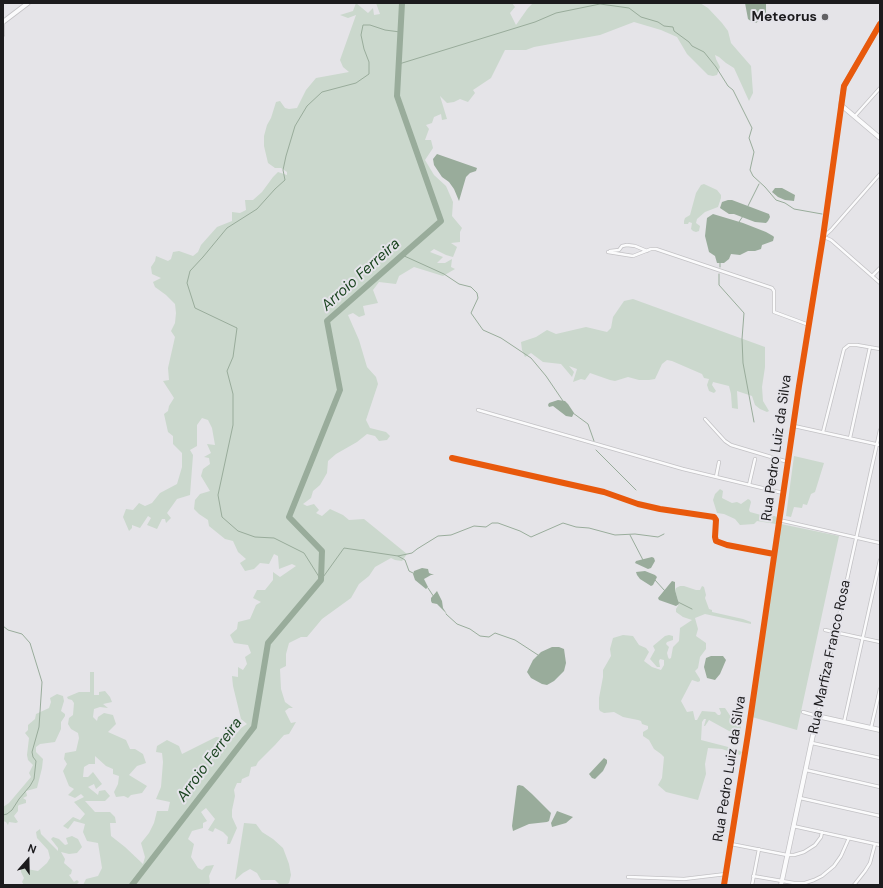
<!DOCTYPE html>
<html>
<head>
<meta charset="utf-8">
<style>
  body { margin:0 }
  #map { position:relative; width:883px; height:888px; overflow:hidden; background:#e5e4e8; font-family:"DM Sans",sans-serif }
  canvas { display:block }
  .frame { position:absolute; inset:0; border:4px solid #1c1b1d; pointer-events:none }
  .north { position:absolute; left:8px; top:840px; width:40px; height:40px; -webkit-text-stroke:3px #e4e3e9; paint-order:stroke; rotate:20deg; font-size:11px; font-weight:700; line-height:16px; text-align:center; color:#1c1b1d }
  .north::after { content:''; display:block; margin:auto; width:14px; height:18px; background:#1c1b1d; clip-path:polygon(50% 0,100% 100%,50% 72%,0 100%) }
</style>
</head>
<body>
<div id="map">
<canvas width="883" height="888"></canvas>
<div class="frame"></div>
<div class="north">N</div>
</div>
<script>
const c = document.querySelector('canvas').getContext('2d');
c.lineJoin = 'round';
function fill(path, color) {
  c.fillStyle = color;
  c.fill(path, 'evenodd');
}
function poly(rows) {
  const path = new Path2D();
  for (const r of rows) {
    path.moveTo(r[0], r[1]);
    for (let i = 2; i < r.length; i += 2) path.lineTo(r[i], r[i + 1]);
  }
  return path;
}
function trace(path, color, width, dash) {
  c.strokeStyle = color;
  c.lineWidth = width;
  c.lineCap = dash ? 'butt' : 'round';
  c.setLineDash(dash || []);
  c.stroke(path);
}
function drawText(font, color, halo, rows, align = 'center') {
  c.font = font + ' "DM Sans",sans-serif';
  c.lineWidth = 4;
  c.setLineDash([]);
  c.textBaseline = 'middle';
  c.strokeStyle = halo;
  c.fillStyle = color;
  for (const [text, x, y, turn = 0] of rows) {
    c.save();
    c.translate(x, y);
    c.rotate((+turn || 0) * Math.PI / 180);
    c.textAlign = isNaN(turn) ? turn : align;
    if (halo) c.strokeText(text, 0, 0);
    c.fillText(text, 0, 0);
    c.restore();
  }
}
fill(poly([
  [356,3,368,13,373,8,374,15,380,14,376,3,512,3,515,7,510,13,516,25,528,8,533,3,700,3,708,8,722,23,728,31,731,43,751,66,753,93,749,101,734,68,726,63,719,57,715,55,716,59,720,67,717,75,713,76,708,75,687,54,677,37,661,30,634,22,600,35,534,47,526,50,505,50,491,78,473,90,475,93,468,102,460,99,454,102,447,103,440,96,447,119,442,120,441,114,434,117,432,123,426,125,429,129,425,140,431,140,433,148,425,160,434,175,446,186,453,202,452,216,462,228,460,232,460,242,451,243,457,247,453,257,446,255,434,249,430,252,443,257,437,263,445,263,452,259,451,267,455,269,443,276,414,267,399,276,396,284,379,282,373,290,378,303,363,306,365,315,359,317,353,313,348,315,359,340,367,367,376,377,378,384,366,420,370,428,386,432,390,436,387,440,379,441,375,436,367,434,357,442,336,454,328,461,327,473,320,485,313,491,311,498,303,504,307,506,314,504,319,510,316,513,322,516,330,509,343,515,349,520,364,519,407,554,402,561,395,560,391,558,375,567,369,576,359,584,351,598,322,619,307,637,301,637,289,643,286,654,286,666,280,669,281,689,285,702,293,708,289,708,285,711,291,723,296,722,289,734,284,735,275,745,258,762,256,766,251,767,249,776,242,779,241,783,237,783,234,790,235,796,232,810,232,817,237,828,230,844,227,844,228,837,223,832,215,828,213,832,208,830,215,819,206,808,201,812,207,821,203,823,203,828,192,831,188,839,194,844,191,857,198,868,202,870,206,866,214,865,209,876,210,882,209,885,83,885,86,879,98,876,102,868,98,843,87,841,83,832,85,824,74,821,68,829,63,826,73,817,80,820,85,814,74,802,84,797,81,794,75,798,68,795,74,789,69,786,63,771,67,764,64,759,65,753,76,751,79,738,78,733,71,729,68,724,69,718,73,715,74,703,72,700,68,699,67,697,79,692,90,692,90,672,94,672,94,695,99,695,99,692,105,691,110,697,112,702,103,704,108,708,100,707,94,709,93,717,97,721,98,717,104,713,113,715,116,724,108,732,126,740,130,749,135,749,143,754,146,763,137,766,129,775,147,786,142,793,131,795,128,798,124,796,116,797,114,792,118,784,119,776,113,774,113,769,106,766,95,756,95,764,89,764,84,767,83,777,88,777,93,772,102,784,96,789,94,784,88,787,98,795,99,791,105,790,110,796,105,801,85,801,95,812,110,812,115,817,116,823,110,823,111,836,125,847,143,864,145,857,141,843,149,833,154,823,157,811,168,811,170,802,156,799,161,787,163,762,162,753,156,752,157,746,167,740,179,746,182,754,216,737,228,738,238,732,241,728,247,724,241,719,233,686,232,676,238,677,238,667,243,670,247,664,245,657,251,653,248,645,234,643,230,635,237,629,238,622,250,619,256,605,261,602,253,598,257,590,265,590,273,580,273,572,280,577,296,566,292,564,279,569,278,556,274,554,269,564,260,563,254,569,245,571,240,563,246,559,238,552,233,541,225,539,209,526,208,520,199,514,194,509,195,500,200,494,210,491,201,476,203,469,210,464,209,458,204,457,211,453,207,444,215,445,212,428,208,420,202,418,197,425,197,446,190,450,193,455,190,495,177,499,167,513,171,518,166,523,165,519,162,519,157,529,147,525,151,518,148,516,140,528,132,525,132,528,129,531,123,517,126,509,133,510,139,503,145,506,152,503,160,493,177,484,182,467,182,453,173,444,173,436,168,432,164,414,168,411,169,406,174,398,163,381,169,380,168,368,175,337,171,331,175,323,176,313,175,304,166,295,155,287,153,282,161,278,152,274,151,267,155,261,156,256,168,261,171,259,173,252,179,251,193,256,198,252,201,245,217,227,232,221,232,212,240,213,246,210,245,200,253,200,262,192,273,177,278,172,287,175,287,172,281,168,275,168,268,163,264,146,264,136,267,125,271,118,276,102,280,101,285,108,289,109,297,108,306,90,316,78,349,72,343,67,340,60,356,15,348,18,340,15,353,11],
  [704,184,717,190,721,195,721,198,718,207,705,212,697,219,696,223,700,226,699,231,696,232,693,231,691,229,692,223,689,222,688,224,684,224,684,221,685,218,690,215,696,193,701,185],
  [633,299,765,347,765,367,762,387,763,401,769,411,767,412,760,409,755,405,752,396,737,391,738,409,732,408,731,394,729,386,713,382,712,385,716,391,714,393,709,391,707,385,709,379,704,378,702,374,672,361,667,360,662,364,655,379,649,380,639,380,628,377,615,381,610,380,590,373,585,380,581,379,573,382,577,369,569,366,574,372,572,377,561,364,543,362,531,353,525,357,522,350,521,342,536,337,547,330,556,334,586,327,607,332,611,328,613,317,624,301],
  [794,456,824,463,815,492,811,494,807,505,803,504,802,508,794,507,791,517,786,516],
  [720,489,723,491,722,498,732,503,737,502,741,504,748,499,750,500,751,502,749,510,750,512,761,515,775,516,777,518,776,524,757,521,754,524,740,525,735,519,724,514,717,513,713,500,715,494],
  [781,524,839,536,797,730,752,717],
  [680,586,684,586,696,590,700,590,702,586,704,587,706,595,705,598,709,609,712,610,712,612,743,619,751,622,751,624,705,614,695,618,698,629,696,636,706,643,706,649,700,657,698,668,695,671,700,679,700,681,698,682,692,680,681,701,687,712,693,711,695,720,697,720,702,711,715,712,718,715,720,715,721,713,719,708,725,708,731,717,741,727,741,732,738,733,729,731,709,720,705,726,704,726,706,719,704,719,702,722,701,740,736,749,742,752,740,755,722,749,708,748,705,764,706,774,698,800,666,792,658,785,662,778,664,757,661,754,654,749,649,740,643,736,643,732,648,729,648,726,642,724,641,721,638,720,623,717,614,712,604,713,600,711,599,709,599,698,603,677,603,670,611,656,610,649,613,638,623,635,633,636,639,645,646,648,649,652,644,661,652,667,661,670,664,665,664,660,660,659,659,661,660,667,657,667,650,659,655,650,653,646,665,636,669,635,673,636,673,640,667,642,666,644,669,647,667,653,668,657,669,659,671,658,673,647,679,641,680,628,692,620,683,617,676,612,676,609,679,604,675,590,676,588],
  [57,694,63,696,64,701,61,711,65,714,65,716,61,722,61,729,55,742,40,744,36,747,36,752,43,759,42,768,37,788,26,791,27,796,23,798,26,800,26,803,19,805,18,806,18,811,14,816,18,822,16,823,9,822,8,825,6,822,3,821,3,807,9,803,31,777,29,773,33,765,28,760,27,755,29,738,25,733,28,730,28,725,35,719,36,714,49,708,51,702,50,698],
  [244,823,256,824,262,832,273,839,283,848,289,864,291,875,289,883,286,885,280,885,275,880,261,880,257,873,250,869,243,873,235,880],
  [40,829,41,834,58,851,58,848,51,839,53,837,59,839,65,845,68,844,66,838,72,836,78,839,82,847,77,853,69,854,61,852,65,859,64,863,72,870,71,874,69,875,74,882,77,880,79,882,76,885,24,885,22,882,24,878,21,872,21,868,38,871,47,863,50,858,48,850,37,838,36,832]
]), '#cbd8cd');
fill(poly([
  [745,3,766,3,766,14,765,18,761,19,756,23,752,22,748,19],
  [437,154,477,168,476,171,470,173,466,177,459,201,454,189,449,182,442,177,434,165,433,159],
  [775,188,782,188,795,195,794,201,785,200,778,197,772,192],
  [728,200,732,200,769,214,770,217,768,221,766,223,755,222,734,214,729,214,720,208,722,202],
  [713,214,743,223,766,232,773,236,774,237,773,241,762,245,761,249,755,251,748,251,740,255,731,254,729,259,724,263,717,263,715,256,709,252,705,236,707,218],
  [558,400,565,401,568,404,574,413,572,417,566,416,553,406,549,407,548,405,549,403],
  [652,557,654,558,655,561,651,568,648,569,635,563,636,561],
  [422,568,428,569,429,573,434,575,431,575,424,579,428,587,426,589,415,580,413,574,414,571],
  [645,571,655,575,657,577,653,585,651,586,640,579,637,575,636,572],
  [672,581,675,582,675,590,679,604,676,606,659,600,658,598],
  [437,591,442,601,443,608,447,614,437,604,432,603,431,601,431,598],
  [552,647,559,647,564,649,566,663,564,671,554,681,547,685,542,684,531,678,527,672,533,660,541,652],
  [711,656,723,656,726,660,720,674,715,680,707,678,704,667,706,658],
  [604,758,607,760,607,763,603,771,595,779,592,778,589,774],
  [519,785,523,786,532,794,551,813,549,821,547,822,529,824,513,831,512,826,517,786],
  [557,811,573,817,566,823,552,827,551,823]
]), '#99ac9b');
trace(poly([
  [400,32,385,30,370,25,363,25,361,35,364,49,369,62,369,74,356,83,322,92,307,106,295,126,286,156,283,170,285,180,275,189,257,209,227,228,203,257,190,271,187,283,195,308,237,328,233,357,227,371,233,394,233,425,218,495,222,517,238,531,255,537,274,538,304,553,321,580,344,548,398,556,412,553,417,549,438,536,451,535,474,526,486,527,492,523,498,523,520,531,531,537,563,523,576,527,589,528,615,535,635,534,658,537,664,534],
  [399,64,535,22,556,13,600,4,629,8,641,17,658,22,664,26,673,27,674,31,689,42,692,46,704,52,716,67,728,86,733,90,752,128,749,138,754,152,750,170,753,176,765,187,776,200,785,203,794,209,822,214],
  [748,206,759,184],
  [739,222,743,216],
  [402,255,444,274,459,284,471,287,477,293,478,298,471,313,483,330,501,338,531,358,546,376,563,401],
  [720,267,720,262],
  [719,274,719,285,744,313,742,339,743,363,754,422],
  [573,413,588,424,594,441],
  [596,450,636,490],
  [630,535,643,560],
  [398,556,405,560,409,571,413,573],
  [655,580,665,591],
  [428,588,434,597],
  [678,602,692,609],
  [446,614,457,624,470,629,480,636,489,637,495,633,515,640,538,655],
  [3,626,8,630,22,634,30,643,42,682,39,727,32,752,33,757,36,761,34,779,30,786,19,799,12,810,7,814,3,815]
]), '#99ac9b', 1);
trace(poly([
  [132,885,254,727,268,643,321,580,322,551,289,517,340,390,327,321,441,221,397,96,402,3]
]), '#99ac9b', 6);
const street = poly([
  [3,35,3,22],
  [855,116,880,88],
  [823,237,831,230,880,174],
  [824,237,831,240,880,283],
  [610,251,619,250,622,246,627,245,635,246,647,251],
  [608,252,633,256,651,249,656,249,772,288,774,291,774,312,809,325],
  [872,276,880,268],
  [478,410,683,469,783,493],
  [705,419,725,441,731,445,788,462],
  [794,426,880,445],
  [823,432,844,349,849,345,857,345,880,349],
  [850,438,870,347],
  [452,458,604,492,638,504,660,509,714,517,716,520,715,537,716,541,727,545,774,554],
  [716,477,719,462],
  [749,485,755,459],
  [779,520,880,543],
  [825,630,880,642],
  [803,712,817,716,880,430],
  [844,722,880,560],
  [871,728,880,689],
  [812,743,880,758],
  [806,770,880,787],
  [800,798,880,816],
  [793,826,880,845],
  [731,844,787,855,794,855,804,852,815,845,821,837,822,832],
  [753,876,794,883,805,883,814,880,822,876,834,866,841,856,849,838],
  [628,877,684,879,726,874],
  [724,885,748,734,799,386,823,237,841,105],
  [752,885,759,849],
  [854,885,865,871,870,863,875,844]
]);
const secondary = poly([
  [3,22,28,3],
  [880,24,844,86,841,105,880,138],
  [781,885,817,716,880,730]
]);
trace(street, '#c3c2c5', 4);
trace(secondary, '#c3c2c5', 5.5);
trace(street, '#fbfbfc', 2.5);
trace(secondary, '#fbfbfc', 4);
trace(poly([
  [452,458,604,492,638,504,660,509,714,517,716,520,715,537,716,541,727,545,774,554],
  [724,885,748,734,799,386,823,237,844,86,880,24]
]), '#e8590c', 6);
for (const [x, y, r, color] of [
  [825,17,4,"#626164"]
]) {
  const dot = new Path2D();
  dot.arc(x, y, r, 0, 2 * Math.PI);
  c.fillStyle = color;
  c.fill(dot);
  trace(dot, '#e4e3e9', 1.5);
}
drawText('bold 14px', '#1c1b1d', '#e4e3e9', [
  ["Meteorus",817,17]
], 'right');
drawText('14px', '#1c1b1d', '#e4e3e9', [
  ["Rua Pedro Luiz da Silva",777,448,-82],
  ["Rua Marfiza Franco Rosa",830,657,-78],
  ["Rua Pedro Luiz da Silva",730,769,-81]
]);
drawText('italic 15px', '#1a441f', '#e4e3e9', [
  ["Arroio Ferreira",361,275,-42],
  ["Arroio Ferreira",210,760,-54]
]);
</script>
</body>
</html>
